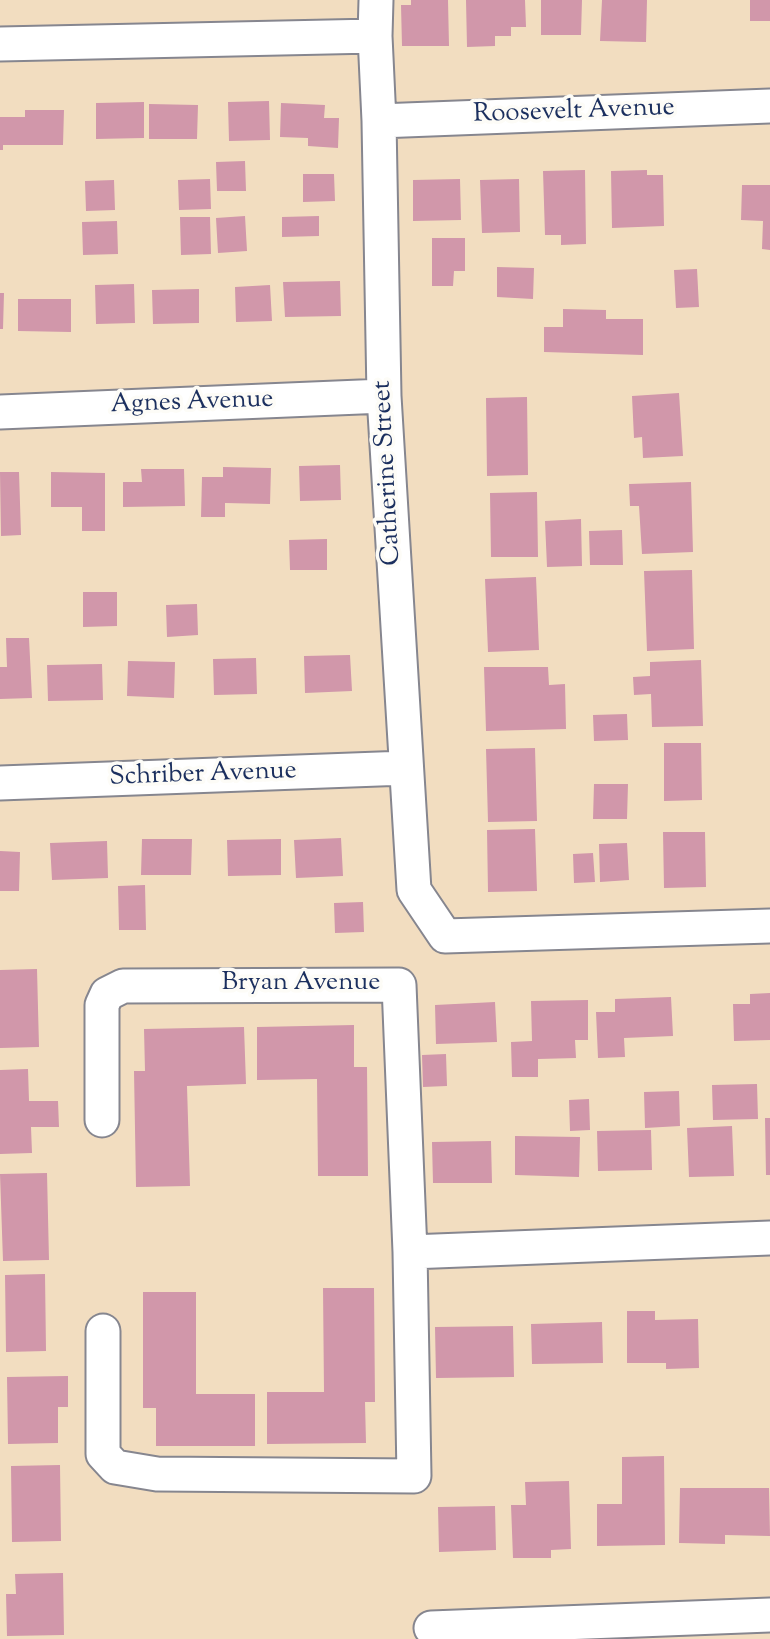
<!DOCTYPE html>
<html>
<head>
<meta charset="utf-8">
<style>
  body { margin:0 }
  canvas { display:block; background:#f2ddc0 }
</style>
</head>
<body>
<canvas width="770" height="1639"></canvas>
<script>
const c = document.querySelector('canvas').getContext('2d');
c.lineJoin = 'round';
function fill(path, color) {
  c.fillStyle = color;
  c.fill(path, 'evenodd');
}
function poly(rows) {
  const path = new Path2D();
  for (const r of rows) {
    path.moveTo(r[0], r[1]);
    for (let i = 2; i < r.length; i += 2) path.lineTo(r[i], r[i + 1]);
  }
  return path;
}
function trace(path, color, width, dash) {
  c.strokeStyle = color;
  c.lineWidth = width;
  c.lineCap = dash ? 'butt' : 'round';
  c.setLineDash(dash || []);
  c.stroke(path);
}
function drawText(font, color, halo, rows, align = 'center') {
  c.font = font + ' "Sorts Mill Goudy",serif';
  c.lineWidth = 7;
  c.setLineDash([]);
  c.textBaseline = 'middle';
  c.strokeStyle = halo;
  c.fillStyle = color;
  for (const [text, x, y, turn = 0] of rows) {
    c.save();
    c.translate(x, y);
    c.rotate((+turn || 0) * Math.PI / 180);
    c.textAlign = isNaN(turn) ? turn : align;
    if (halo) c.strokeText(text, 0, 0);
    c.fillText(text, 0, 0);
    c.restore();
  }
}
fill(poly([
  [411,0,448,0,449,46,402,46,401,5,411,5],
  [466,0,525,0,526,27,511,27,511,36,495,36,495,46,467,47],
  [541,0,582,0,581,35,541,35],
  [602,0,647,0,646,42,600,41],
  [750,0,770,0,770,21,750,21],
  [269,101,270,140,229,141,228,102],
  [144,102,144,138,96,139,96,103],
  [281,103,325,105,324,118,339,118,338,148,308,146,308,138,280,137],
  [149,104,198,105,197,139,149,139],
  [25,110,64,110,63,145,3,145,3,150,0,150,0,117,25,117],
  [245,161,246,191,217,191,216,162],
  [585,170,586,244,561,245,561,235,545,235,543,171],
  [647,170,647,175,663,175,664,226,612,228,611,171],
  [303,174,334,174,335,201,303,202],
  [210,179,211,209,179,210,178,180],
  [460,179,461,220,413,221,413,180],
  [519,179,520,232,482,233,480,180],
  [114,180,115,210,86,211,85,181],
  [742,185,770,185,770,250,762,249,763,221,741,220],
  [245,216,247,251,218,253,216,218],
  [319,216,319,236,282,237,282,217],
  [180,217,210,217,211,254,181,255],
  [117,221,118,254,83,255,82,222],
  [432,238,465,238,465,271,454,271,453,286,432,286],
  [497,267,534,268,533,299,497,297],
  [697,269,699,307,676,308,674,270],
  [340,281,341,316,285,317,283,282],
  [134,284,135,323,96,324,95,285],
  [270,285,272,321,236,322,235,287],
  [199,289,199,323,153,324,152,290],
  [0,293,4,293,3,329,0,329],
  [18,299,71,299,71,332,18,331],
  [563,309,606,310,606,319,643,319,643,355,544,352,544,327,563,327],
  [679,393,683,456,643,458,642,437,634,438,632,396],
  [527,397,528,475,487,476,486,398],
  [340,465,341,500,300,501,299,466],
  [223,467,271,468,270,504,225,503,225,517,201,517,202,477,223,477],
  [141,469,184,469,185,506,123,507,123,482,142,482],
  [0,472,19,472,21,535,1,536],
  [51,472,105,473,105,531,82,531,82,507,51,507],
  [691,482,693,552,642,554,639,506,630,506,629,484],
  [537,492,538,557,491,557,490,493],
  [581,519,582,566,547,567,545,521],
  [622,530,623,565,590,565,589,531],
  [327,539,327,570,290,570,289,540],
  [692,570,694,649,647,651,644,571],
  [536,577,539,650,488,652,485,579],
  [83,592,117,592,117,626,83,627],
  [197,604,198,635,167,637,166,605],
  [6,638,29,638,32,698,0,699,0,667,7,667],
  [350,655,352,691,305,693,304,656],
  [256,658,257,694,214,695,213,659],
  [701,660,703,726,652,727,651,694,634,695,633,677,650,676,650,662],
  [128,661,175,662,174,698,127,696],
  [102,664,103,700,48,701,47,665],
  [484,667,548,667,549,685,565,684,566,729,486,731],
  [627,714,628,740,594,741,593,715],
  [664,743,701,743,702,800,664,801],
  [535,748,537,821,488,822,486,749],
  [594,784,628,784,627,819,593,819],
  [535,829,537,891,488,892,487,830],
  [663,832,705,832,706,887,664,888],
  [341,838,343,876,296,878,294,840],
  [142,839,192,839,191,875,141,875],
  [281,839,281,875,228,876,227,840],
  [107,841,108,878,52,880,50,843],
  [627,843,629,880,600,882,599,844],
  [0,851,20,852,19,891,0,891],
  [593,853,595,882,574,883,573,854],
  [145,885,146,930,119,930,118,886],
  [363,902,364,932,335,933,334,903],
  [37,969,39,1047,0,1048,0,970],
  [770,993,770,1040,734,1041,733,1004,750,1004,750,994],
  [671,997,673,1036,624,1038,625,1057,598,1058,596,1012,615,1012,615,999],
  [588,1000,588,1040,575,1040,576,1058,538,1059,538,1077,512,1077,511,1042,532,1041,531,1001],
  [495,1002,497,1042,436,1044,435,1005],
  [354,1025,354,1067,367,1067,368,1176,318,1176,317,1079,257,1080,257,1027],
  [244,1027,246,1084,187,1086,190,1186,136,1187,134,1071,145,1071,144,1029],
  [446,1054,447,1086,423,1087,422,1055],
  [28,1069,29,1101,58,1101,59,1127,31,1127,32,1153,0,1154,0,1070],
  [757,1084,758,1119,713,1120,712,1085],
  [679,1091,680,1126,645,1128,644,1092],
  [589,1099,590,1130,570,1131,569,1100],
  [765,1118,770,1118,770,1175,766,1175],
  [732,1126,734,1176,689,1177,687,1128],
  [651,1130,652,1170,598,1171,597,1131],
  [515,1136,580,1137,579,1177,515,1175],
  [491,1141,492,1183,433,1183,432,1142],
  [47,1173,49,1260,3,1261,0,1174],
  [45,1274,46,1351,6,1352,5,1275],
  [323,1288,374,1288,375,1402,365,1402,366,1443,267,1444,267,1392,324,1392],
  [143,1292,196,1292,196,1394,255,1394,255,1446,156,1446,156,1408,143,1408],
  [627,1311,655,1311,655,1320,698,1319,699,1368,666,1369,666,1363,627,1363],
  [602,1322,603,1363,532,1364,531,1324],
  [513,1326,514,1377,436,1378,435,1327],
  [68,1376,68,1407,58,1407,58,1443,8,1444,7,1377],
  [664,1456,665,1545,597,1546,597,1504,622,1504,622,1457],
  [60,1465,61,1541,12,1542,11,1466],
  [569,1481,571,1549,551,1550,551,1558,513,1558,511,1505,526,1505,525,1482],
  [680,1488,769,1488,770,1536,725,1535,725,1544,679,1543],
  [495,1506,496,1550,439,1552,438,1507],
  [63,1573,64,1635,7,1636,6,1594,16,1594,15,1574]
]), '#d197aa');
const minor = poly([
  [376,0,375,36,379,121,384,396,414,890,445,936,770,926],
  [0,44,375,36],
  [379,121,770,106],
  [0,412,384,396],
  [0,783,406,768],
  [102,1120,102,1005,107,994,123,986,399,985,410,1252,414,1476,157,1474,115,1467,103,1454,103,1331],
  [410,1252,770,1238],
  [431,1628,770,1615]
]);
trace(minor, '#86868f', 37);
trace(minor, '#fff', 33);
drawText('26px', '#1b2f5e', '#fdfcf7', [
  ["Roosevelt Avenue",574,113,-2],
  ["Agnes Avenue",192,404,-2],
  ["Catherine Street",389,473,-93],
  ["Schriber Avenue",203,776,-2],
  ["Bryan Avenue",301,985]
]);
</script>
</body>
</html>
